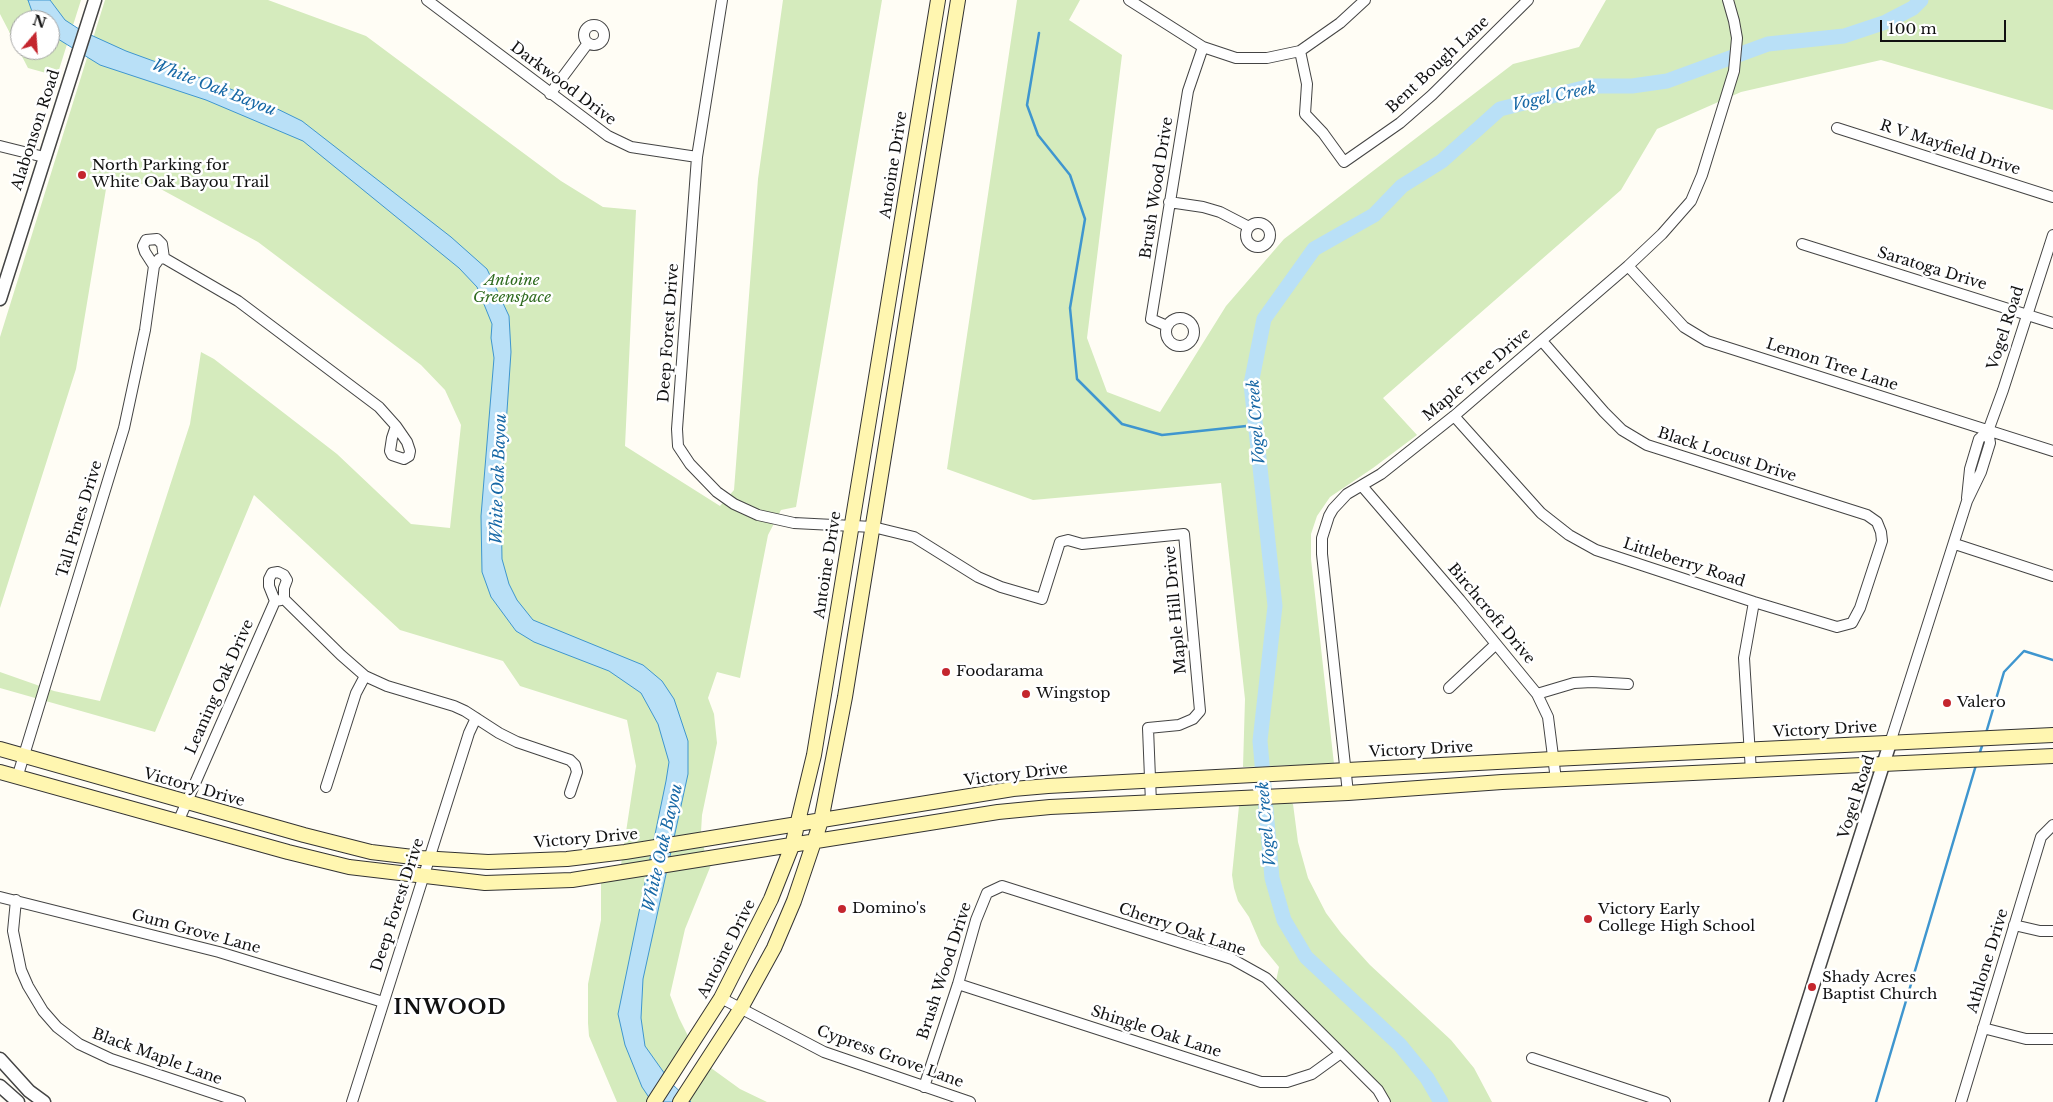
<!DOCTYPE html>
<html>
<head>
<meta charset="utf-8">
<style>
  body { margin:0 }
  #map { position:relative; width:2053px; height:1102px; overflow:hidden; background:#fffdf5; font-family:"Libre Baskerville",serif }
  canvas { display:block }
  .north { position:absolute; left:10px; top:10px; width:50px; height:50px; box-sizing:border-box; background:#fff; border:1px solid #a0a0a0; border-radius:50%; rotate:18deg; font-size:14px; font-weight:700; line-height:20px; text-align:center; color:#111 }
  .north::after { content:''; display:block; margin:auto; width:18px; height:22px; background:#c4262e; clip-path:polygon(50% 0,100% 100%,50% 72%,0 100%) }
  .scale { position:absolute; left:1880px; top:20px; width:126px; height:22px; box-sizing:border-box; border:2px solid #111; border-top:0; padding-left:6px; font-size:15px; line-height:18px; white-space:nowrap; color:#111; -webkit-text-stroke:4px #fff; paint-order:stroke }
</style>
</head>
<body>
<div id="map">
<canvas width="2053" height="1102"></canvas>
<div class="north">N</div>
<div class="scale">100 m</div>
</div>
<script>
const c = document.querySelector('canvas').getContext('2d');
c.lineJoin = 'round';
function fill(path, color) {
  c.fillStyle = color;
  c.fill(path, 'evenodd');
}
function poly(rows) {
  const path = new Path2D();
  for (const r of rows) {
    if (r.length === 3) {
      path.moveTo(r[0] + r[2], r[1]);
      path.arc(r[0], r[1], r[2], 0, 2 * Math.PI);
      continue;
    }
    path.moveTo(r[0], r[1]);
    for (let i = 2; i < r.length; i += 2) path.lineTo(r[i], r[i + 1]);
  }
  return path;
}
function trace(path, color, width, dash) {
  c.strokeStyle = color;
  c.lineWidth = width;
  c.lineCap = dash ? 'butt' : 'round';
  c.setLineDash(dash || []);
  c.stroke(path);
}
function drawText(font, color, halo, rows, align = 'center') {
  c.font = font + ' "Libre Baskerville",serif';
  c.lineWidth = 5;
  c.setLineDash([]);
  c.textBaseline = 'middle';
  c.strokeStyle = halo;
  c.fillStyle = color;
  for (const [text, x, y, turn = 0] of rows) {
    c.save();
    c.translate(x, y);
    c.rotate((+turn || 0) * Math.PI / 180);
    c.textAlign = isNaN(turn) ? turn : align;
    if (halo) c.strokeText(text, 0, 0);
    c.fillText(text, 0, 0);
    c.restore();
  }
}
fill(poly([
  [0,0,81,0,57,76,28,68,0,14],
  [20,20,50,20,50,50,20,50],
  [105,0,268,0,366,36,561,181,603,207,636,210,625,446,720,506,734,490,758,179,783,0,882,0,796,507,781,510,768,535,740,678,717,672,708,698,714,714,717,743,702,815,701,832,707,865,711,865,685,929,670,995,679,1018,690,1040,649,1102,617,1102,589,1036,588,1023,588,984,601,920,601,881,619,878,636,766,627,720,520,686,503,661,400,630,254,495,155,732,0,688,0,672,54,691,100,701,190,424,201,352,214,359,337,454,411,524,450,528,461,425,445,390,421,365,258,242,157,187,108,177,76,369,0,608,0,337],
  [1017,0,1080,0,1069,20,1122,55,1087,338,1107,392,1160,412,1226,306,1284,239,1513,64,1579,47,1606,0,2053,0,2053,110,1881,60,1741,92,1657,129,1621,190,1383,398,1417,435,1373,468,1330,497,1317,516,1311,534,1311,559,1334,764,1243,767,1245,699,1221,483,1033,500,947,469],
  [1288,801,1293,804,1298,842,1308,878,1326,913,1341,933,1370,965,1451,1040,1474,1068,1492,1102,1391,1102,1381,1086,1276,981,1279,967,1261,945,1249,917,1238,901,1234,888,1232,875,1239,806,1248,804,1281,803],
  [711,1068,740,1089,767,1102,688,1102]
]), '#d5ebbd');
const water = poly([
  [28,0,50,0,65,20,82,31,126,51,255,98,302,121,451,237,487,269,509,316,511,352,501,499,502,559,509,584,517,600,533,620,643,665,662,681,674,699,688,741,688,774,643,979,641,1018,645,1046,672,1084,691,1102,652,1102,642,1087,625,1045,618,1014,666,781,669,762,658,724,641,693,609,671,534,642,516,631,491,597,482,572,481,516,494,358,491,338,492,324,477,287,459,268,303,141,206,100,100,65,50,34,50,20,35,20,28,0]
]);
fill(water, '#b9e0f7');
trace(water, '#3f96cf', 1);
trace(poly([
  [1039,33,1027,105,1038,135,1070,175,1085,219,1070,308,1077,379,1122,424,1162,435,1256,425],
  [1986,733,2004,672,2024,651,2053,660],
  [1979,755,1983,743],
  [1876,1102,1976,765]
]), '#3f96cf', 2.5);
trace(poly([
  [1441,1102,1427,1078,1400,1045,1306,957,1284,920,1272,878,1260,741,1275,606,1251,384,1264,319,1314,249,1374,215,1402,186,1442,161,1500,109,1591,86,1632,86,1667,81,1768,44,1844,36,1886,22,1913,8,1921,0]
]), '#b9e0f7', 15);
const minor = poly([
  [427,0,608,136,631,147,644,149,697,157],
  [722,0,697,157,677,429,678,446,690,464,717,492,734,504,758,515,794,523,873,527,914,537,978,577,1001,587,1042,599,1060,542,1068,540,1082,544,1184,534,1200,711,1193,719,1179,725,1148,728,1151,803],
  [1129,0,1203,47,1236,58,1267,58,1300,51,1340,23,1365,0],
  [594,35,10],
  [1300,51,1307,84,1305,114,1323,133,1344,162,1400,123,1432,95,1528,0],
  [550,94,588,43],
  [1837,128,2053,197],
  [0,146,44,157],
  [1169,202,1203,207,1220,212,1249,227],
  [1258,235,12],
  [1802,244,2053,323],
  [154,266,145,252,143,246,146,240,157,239,162,244,164,258],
  [1628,266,1684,327,1707,341,2053,451],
  [1180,332,14],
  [1167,326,1151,319,1188,91,1203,47],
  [1454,416,1541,513,1569,535,1596,550,1754,602,1837,627,1852,623,1860,608,1882,541,1881,532,1877,522,1867,515,1647,445,1622,430,1604,412,1542,341],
  [1362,486,1460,600,1537,694,1548,717,1556,780],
  [1967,498,1970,469,1979,439,1988,431,2003,390,2053,235],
  [1955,544,2053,576],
  [275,601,269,586,269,579,272,573,278,572,284,575,287,580,284,588,284,599,341,655,365,676,387,686,454,706,465,711,499,733,517,742,570,760,575,765,577,772,570,793],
  [1449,688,1496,644],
  [1537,694,1574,683,1592,682,1628,684],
  [1890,743,1967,501,1981,472,1990,443,1988,431],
  [1751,772,1744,658,1754,602],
  [17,778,124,428,145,330,154,266,159,259,164,258,238,301,379,407,396,426,407,442,410,451,409,456,404,459,392,455,390,451,392,438,396,426],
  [326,787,356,693,365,676],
  [1348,793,1322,554,1322,538,1329,516,1333,509,1347,494,1381,474,1454,416,1628,266,1662,234,1691,201,1702,175,1734,71,1737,38,1734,21,1728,0],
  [178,822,275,601,281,600],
  [0,897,219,952,383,1002],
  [16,900,13,931,21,970,28,986,43,1011,57,1027,79,1044,111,1059,240,1102],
  [2014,925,2040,931,2053,931],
  [958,984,1261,1082,1287,1082,1312,1074,1341,1053],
  [721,998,824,1052,970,1102],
  [1983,1028,2026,1039,2053,1039],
  [1532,1058,1665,1102],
  [924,1087,958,984,976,920,987,893,1002,886,1232,959,1266,978,1378,1090,1385,1102],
  [352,1102,469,733,476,718],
  [1961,1102,2041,837,2053,825]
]);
const tertiary = poly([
  [0,299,95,0],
  [0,1059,29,1091,44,1102],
  [0,1086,18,1102],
  [1776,1102,1890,743]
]);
const secondary = poly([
  [0,749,304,835,371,852,421,858,488,862,567,859,625,852,1013,789,1048,786,1553,759,2053,735],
  [0,772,288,852,349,867,485,883,572,880,998,812,1050,807,1348,793,1502,782,2053,756],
  [654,1102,721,998,771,899,792,846,814,755,938,0],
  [680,1102,741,1008,774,948,794,901,821,821,845,697,958,0]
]);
trace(minor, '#444', 12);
trace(tertiary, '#444', 15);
trace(secondary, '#333', 16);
trace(minor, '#fff', 10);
trace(tertiary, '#fff', 12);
trace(secondary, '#fff6b0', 14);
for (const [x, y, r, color] of [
  [82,175,5,"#c4262e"],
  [946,672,5,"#c4262e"],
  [1026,694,5,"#c4262e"],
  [1947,703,5,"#c4262e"],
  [842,909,5,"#c4262e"],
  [1588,919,5,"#c4262e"],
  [1812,987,5,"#c4262e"]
]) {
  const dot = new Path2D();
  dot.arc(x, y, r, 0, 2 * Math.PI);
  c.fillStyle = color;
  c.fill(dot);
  trace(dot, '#fff', 2);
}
drawText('15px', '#111', '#fff', [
  ["Bent Bough Lane",1438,65,-43],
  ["Darkwood Drive",563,84,37],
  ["Alabonson Road",36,130,-72],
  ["R V Mayfield Drive",1950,148,18],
  ["Antoine Drive",894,165,-81],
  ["Brush Wood Drive",1157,188,-81],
  ["Saratoga Drive",1932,269,17],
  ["Vogel Road",2006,328,-72],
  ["Deep Forest Drive",669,333,-86],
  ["Lemon Tree Lane",1832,365,18],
  ["Maple Tree Drive",1477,375,-40],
  ["Black Locust Drive",1727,455,18],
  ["Tall Pines Drive",80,519,-73],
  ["Littleberry Road",1684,563,18],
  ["Antoine Drive",828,565,-81],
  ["Maple Hill Drive",1176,610,-95],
  ["Birchcroft Drive",1491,614,50],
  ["Leaning Oak Drive",220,687,-66],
  ["Victory Drive",1825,730,-3],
  ["Victory Drive",1421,750,-3],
  ["Victory Drive",1016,775,-7],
  ["Victory Drive",194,788,16],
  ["Vogel Road",1857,797,-72],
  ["Victory Drive",586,839,-5],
  ["Deep Forest Drive",398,905,-72],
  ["Cherry Oak Lane",1182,930,19],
  ["Gum Grove Lane",196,932,15],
  ["Antoine Drive",727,949,-63],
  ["Athlone Drive",1988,961,-73],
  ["Brush Wood Drive",945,971,-72],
  ["Shingle Oak Lane",1156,1032,18],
  ["Black Maple Lane",157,1057,20],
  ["Cypress Grove Lane",890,1057,20]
]);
drawText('15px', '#111', '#fff', [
  ["North Parking for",92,166],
  ["White Oak Bayou Trail",92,183],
  ["Foodarama",956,672],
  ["Wingstop",1036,694],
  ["Valero",1957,703],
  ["Domino's",852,909],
  ["Victory Early",1598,910],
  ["College High School",1598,927],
  ["Shady Acres",1822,978],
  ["Baptist Church",1822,995]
], 'left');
drawText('italic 15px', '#2f6b1f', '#fff', [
  ["Antoine",512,281],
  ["Greenspace",512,298]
]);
drawText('italic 16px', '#1768a6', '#fff', [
  ["White Oak Bayou",214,88,21],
  ["Vogel Creek",1554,97,-12],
  ["Vogel Creek",1257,422,-94],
  ["White Oak Bayou",499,479,-88],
  ["Vogel Creek",1267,824,-95],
  ["White Oak Bayou",663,848,-77]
]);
c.letterSpacing = '1px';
drawText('bold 20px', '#111', '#fff', [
  ["INWOOD",450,1008]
]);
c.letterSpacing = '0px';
</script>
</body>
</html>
